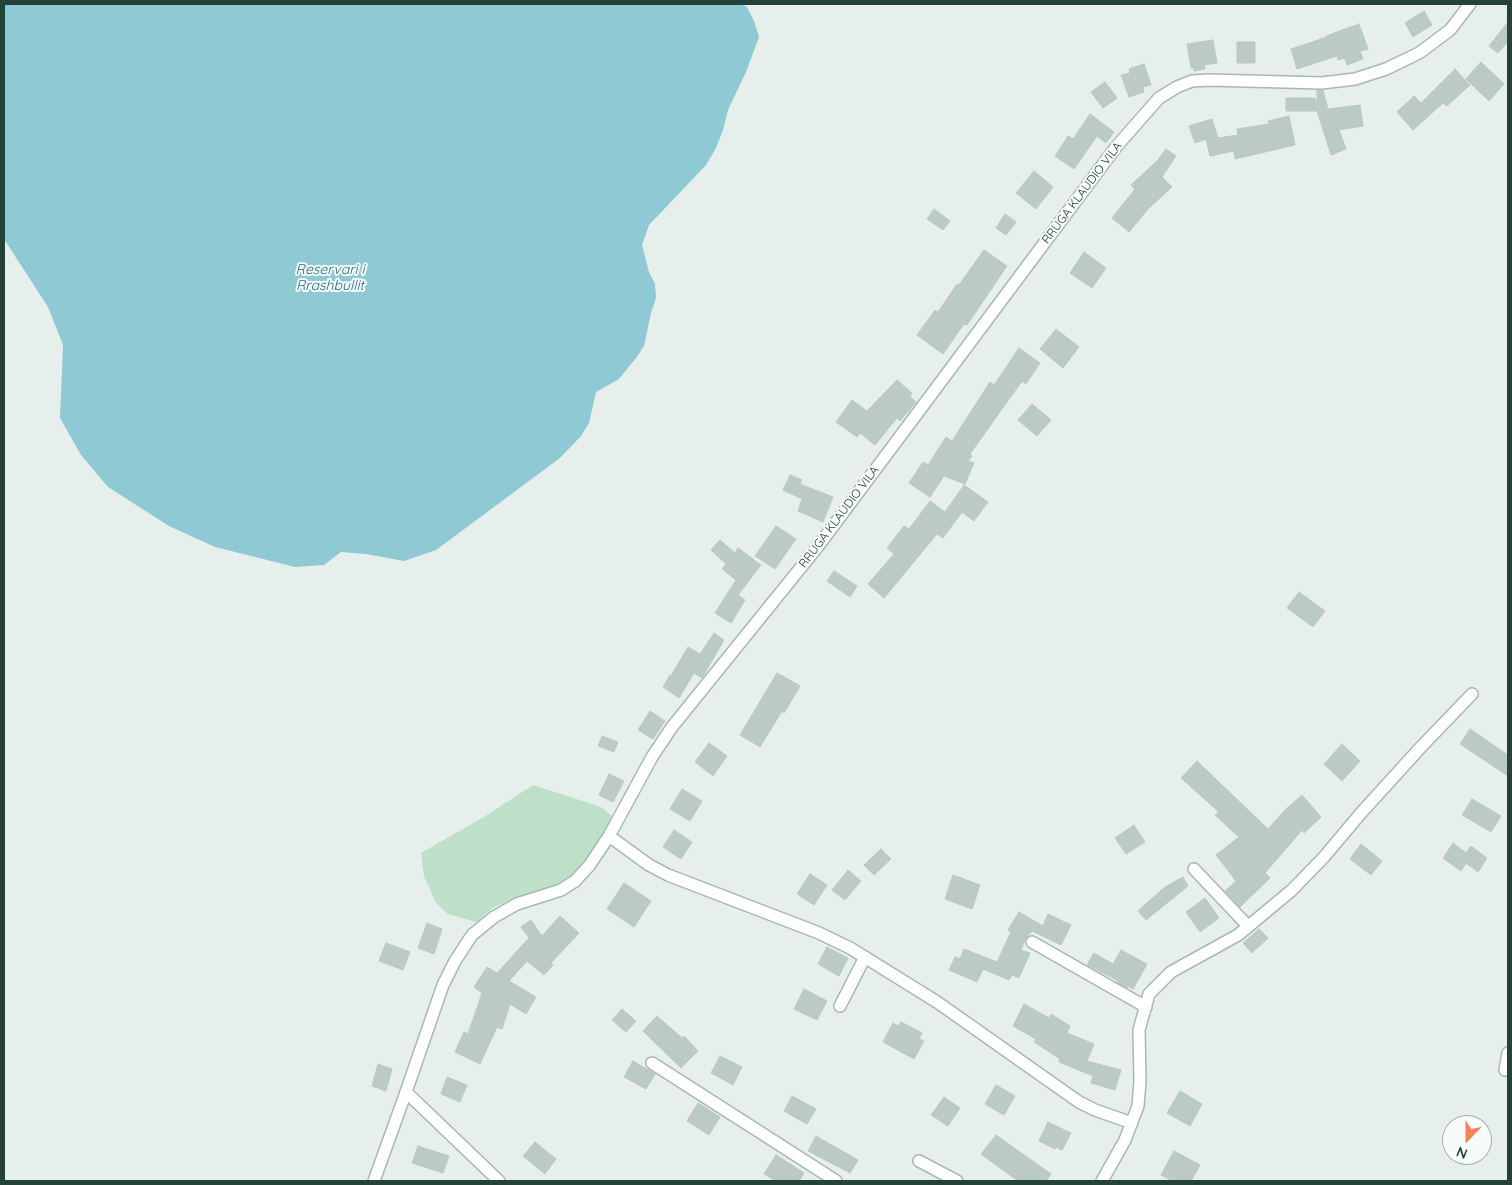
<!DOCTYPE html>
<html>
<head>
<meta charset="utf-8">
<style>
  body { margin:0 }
  #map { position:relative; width:1512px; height:1185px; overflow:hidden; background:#e6efeb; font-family:Quicksand,sans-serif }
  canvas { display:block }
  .frame { position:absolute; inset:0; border:5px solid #24423a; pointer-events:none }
  .north { position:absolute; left:1442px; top:1115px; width:50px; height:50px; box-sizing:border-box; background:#f7fbf9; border:1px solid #a3b1ad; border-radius:50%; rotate:202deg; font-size:14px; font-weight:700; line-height:20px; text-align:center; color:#24423a }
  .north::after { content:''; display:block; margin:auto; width:18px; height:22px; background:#f4845f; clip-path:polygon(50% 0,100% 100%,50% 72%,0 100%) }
</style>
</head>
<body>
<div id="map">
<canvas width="1512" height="1185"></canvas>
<div class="frame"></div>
<div class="north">N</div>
</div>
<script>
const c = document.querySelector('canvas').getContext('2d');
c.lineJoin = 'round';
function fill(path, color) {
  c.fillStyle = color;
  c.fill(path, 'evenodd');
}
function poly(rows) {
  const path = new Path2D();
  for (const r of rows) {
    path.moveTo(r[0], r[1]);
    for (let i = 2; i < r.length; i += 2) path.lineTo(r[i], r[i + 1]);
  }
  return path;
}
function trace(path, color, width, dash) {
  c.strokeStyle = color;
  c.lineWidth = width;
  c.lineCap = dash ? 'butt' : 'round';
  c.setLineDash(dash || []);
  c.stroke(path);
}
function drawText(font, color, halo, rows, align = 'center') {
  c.font = font + ' Quicksand,sans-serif';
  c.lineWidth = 4;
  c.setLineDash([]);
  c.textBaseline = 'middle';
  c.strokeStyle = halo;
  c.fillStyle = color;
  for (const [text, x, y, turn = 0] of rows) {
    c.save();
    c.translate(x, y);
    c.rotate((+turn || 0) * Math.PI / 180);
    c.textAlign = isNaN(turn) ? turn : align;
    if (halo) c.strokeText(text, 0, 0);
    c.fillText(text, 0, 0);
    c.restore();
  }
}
fill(poly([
  [533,785,601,807,613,817,572,884,535,897,521,896,494,907,476,922,448,914,436,903,424,876,421,853,484,817]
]), '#bfe0c8');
fill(poly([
  [4,4,742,4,747,7,754,21,759,37,746,72,728,110,723,130,716,148,706,165,649,225,642,245,649,272,655,284,656,298,651,313,644,346,636,358,619,379,596,392,589,423,581,436,560,458,436,550,404,561,366,554,341,552,324,565,295,567,215,547,169,526,108,487,81,455,60,418,63,345,48,307,4,239]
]), '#8ec9d4');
const building = poly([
  [1424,11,1432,25,1413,37,1405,23,1424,11],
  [1508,22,1508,41,1498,53,1489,46,1508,22],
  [1359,24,1368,49,1360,51,1363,59,1347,65,1345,58,1338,60,1337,56,1297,69,1291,49,1327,37,1326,36,1359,24],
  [1213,40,1217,63,1204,65,1205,69,1194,71,1194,68,1191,68,1187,44,1213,40],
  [1237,42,1255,42,1255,63,1237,63,1237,42],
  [1481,62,1504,84,1489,101,1466,79,1481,62],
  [1144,64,1151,85,1143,87,1144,92,1129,97,1121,75,1130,73,1129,69,1144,64],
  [1455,69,1470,85,1447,106,1443,103,1413,130,1397,112,1414,96,1421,103,1455,69],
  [1105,82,1117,98,1103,108,1091,92,1105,82],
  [1317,90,1323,90,1328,109,1360,105,1363,126,1339,130,1346,149,1331,155,1317,111,1286,111,1286,98,1315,98,1315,102,1317,101,1317,90],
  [1090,114,1114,132,1106,143,1097,136,1074,169,1055,156,1068,136,1073,139,1090,114],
  [1289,116,1295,145,1235,159,1234,151,1210,156,1206,139,1195,143,1189,126,1212,119,1218,138,1238,135,1237,129,1269,124,1268,121,1289,116],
  [1166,149,1176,156,1162,177,1172,187,1148,209,1129,232,1112,218,1135,189,1131,185,1158,160,1166,149],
  [1034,171,1053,187,1036,209,1016,193,1034,171],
  [934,209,950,221,943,230,927,219,934,209],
  [1005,214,1016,222,1006,235,996,228,1005,214],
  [984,250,1007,266,967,325,964,324,943,354,917,335,935,310,938,312,957,284,959,285,984,250],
  [1084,252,1106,268,1092,288,1070,273,1084,252],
  [1056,329,1079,347,1063,368,1040,349,1056,329],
  [1019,348,1040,363,1026,384,1022,381,970,454,972,456,968,461,974,463,965,484,944,476,930,497,909,483,923,462,928,465,946,437,952,441,990,382,994,385,1019,348],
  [897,380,912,393,910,397,916,402,900,421,897,418,875,445,860,433,857,437,836,422,852,400,867,411,897,380],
  [1032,404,1051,420,1037,436,1018,420,1032,404],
  [790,475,802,480,800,484,833,497,823,522,798,511,802,499,783,490,790,475],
  [964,485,988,502,974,521,962,512,943,538,937,534,884,598,868,584,894,554,887,548,904,526,909,529,930,501,945,512,964,485],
  [776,526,796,539,775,569,755,556,776,526],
  [720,540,735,553,738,548,761,565,738,595,745,600,731,623,715,613,736,580,722,569,726,564,711,550,720,540],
  [834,571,857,586,850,597,827,581,834,571],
  [1299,592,1325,611,1313,627,1287,608,1299,592],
  [714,633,724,640,702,678,694,673,679,698,663,687,670,675,671,676,688,647,700,654,714,633],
  [777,673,800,686,784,713,782,711,760,747,740,735,777,673],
  [650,711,665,721,653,739,638,730,650,711],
  [1470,729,1508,755,1508,776,1460,744,1470,729],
  [602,736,618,742,614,752,598,746,602,736],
  [709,743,727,756,713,776,695,762,709,743],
  [1342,744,1360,761,1342,781,1324,764,1342,744],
  [1197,761,1268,829,1285,810,1302,795,1321,817,1304,833,1302,830,1265,873,1270,878,1240,907,1225,891,1236,881,1216,855,1239,837,1215,815,1219,812,1181,778,1197,761],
  [609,774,624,781,613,802,599,795,609,774],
  [682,789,702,801,690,821,670,809,682,789],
  [1472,799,1501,816,1491,832,1462,815,1472,799],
  [1134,825,1145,842,1126,854,1115,838,1134,825],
  [674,830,692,842,681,859,663,847,674,830],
  [1453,843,1466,853,1471,846,1487,858,1478,872,1466,863,1461,871,1443,858,1453,843],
  [1361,844,1382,861,1371,875,1350,859,1361,844],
  [881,849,891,859,874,875,864,865,881,849],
  [848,870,861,881,845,900,832,890,848,870],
  [810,874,827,885,814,905,797,894,810,874],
  [953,875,980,885,972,909,945,899,953,875],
  [1183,877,1188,886,1146,920,1138,911,1165,887,1183,877],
  [624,883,651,901,634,927,607,909,624,883],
  [1205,898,1219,918,1200,932,1186,912,1205,898],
  [1019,912,1043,926,1048,914,1071,925,1061,945,1032,931,1025,939,1021,950,1030,953,1019,978,1012,975,1009,980,983,969,977,982,949,970,955,957,960,959,964,949,997,962,1011,932,1008,930,1019,912],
  [560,916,579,933,551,963,553,965,544,975,527,961,509,981,536,997,526,1014,510,1004,502,1029,497,1027,480,1064,455,1052,464,1032,468,1034,482,993,474,987,487,967,497,973,529,938,521,927,531,920,542,936,560,916],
  [427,923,442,929,434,954,418,948,427,923],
  [1259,929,1268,938,1252,953,1243,943,1259,929],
  [386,943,410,952,403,970,379,961,386,943],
  [827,947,848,958,839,976,818,964,827,947],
  [1121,950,1147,964,1133,989,1128,986,1127,988,1117,982,1117,980,1087,965,1094,953,1113,964,1121,950],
  [804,989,827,1001,817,1020,794,1009,804,989],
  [1024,1004,1049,1018,1051,1014,1070,1026,1067,1033,1094,1044,1087,1061,1121,1070,1115,1090,1091,1083,1093,1076,1059,1062,1060,1059,1034,1042,1036,1039,1013,1026,1024,1004],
  [622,1009,636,1021,626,1032,612,1020,622,1009],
  [657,1016,682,1038,684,1036,698,1051,681,1068,643,1031,657,1016],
  [901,1022,922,1033,919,1039,924,1041,914,1059,883,1042,893,1023,898,1026,901,1022],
  [720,1056,742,1067,733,1085,711,1073,720,1056],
  [633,1061,655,1074,646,1089,624,1077,633,1061],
  [378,1064,392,1069,386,1091,372,1086,378,1064],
  [447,1077,467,1085,460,1102,441,1094,447,1077],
  [996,1085,1015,1096,1004,1115,985,1104,996,1085],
  [1180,1091,1202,1104,1190,1126,1167,1113,1180,1091],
  [792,1096,816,1109,807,1124,784,1111,792,1096],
  [944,1097,960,1108,948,1126,931,1115,944,1097],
  [698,1103,720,1117,709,1135,687,1121,698,1103],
  [1048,1122,1071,1133,1062,1150,1056,1147,1055,1149,1039,1141,1048,1122],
  [996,1135,1051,1174,1046,1181,1018,1181,981,1154,996,1135],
  [816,1136,858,1160,850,1173,808,1151,816,1136],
  [535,1142,556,1159,545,1174,523,1156,535,1142],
  [418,1146,449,1156,443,1173,412,1163,418,1146],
  [1174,1151,1200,1165,1191,1181,1173,1181,1161,1175,1174,1151],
  [776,1155,804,1173,799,1181,776,1181,764,1174,776,1155]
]);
fill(building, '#bbcac4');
trace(building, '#b8c9c2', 1);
const minor = poly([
  [609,836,649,865,668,875,819,933,850,948,937,1002,1079,1102,1095,1110,1132,1123],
  [1194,869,1248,926],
  [1032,942,1146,1007],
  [840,1006,865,957],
  [652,1063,836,1181],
  [1505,1070,1508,1053],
  [919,1161,957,1181],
  [374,1181,406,1092],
  [499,1181,406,1092,443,985,455,961,472,935,494,917,517,904,561,890,575,881,589,866,609,836,652,757,672,727,819,545,1116,147,1159,98,1177,87,1192,81,1209,80,1322,83,1355,79,1386,69,1419,53,1450,30,1470,4],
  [1102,1181,1125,1140,1138,1106,1140,1081,1139,1030,1149,994,1171,972,1238,935,1292,890,1324,857,1361,813,1421,747,1472,694]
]);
trace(minor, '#a8b8b2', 14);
trace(minor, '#fff', 11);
drawText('12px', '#24423a', '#f7fbf9', [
  ["RRUGA KLAUDIO VILA",1082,193,-53],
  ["RRUGA KLAUDIO VILA",839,517,-53]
]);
drawText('italic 14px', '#1c6f80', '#f7fbf9', [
  ["Reservari i",330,270],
  ["Rrashbullit",330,286]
]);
</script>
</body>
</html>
